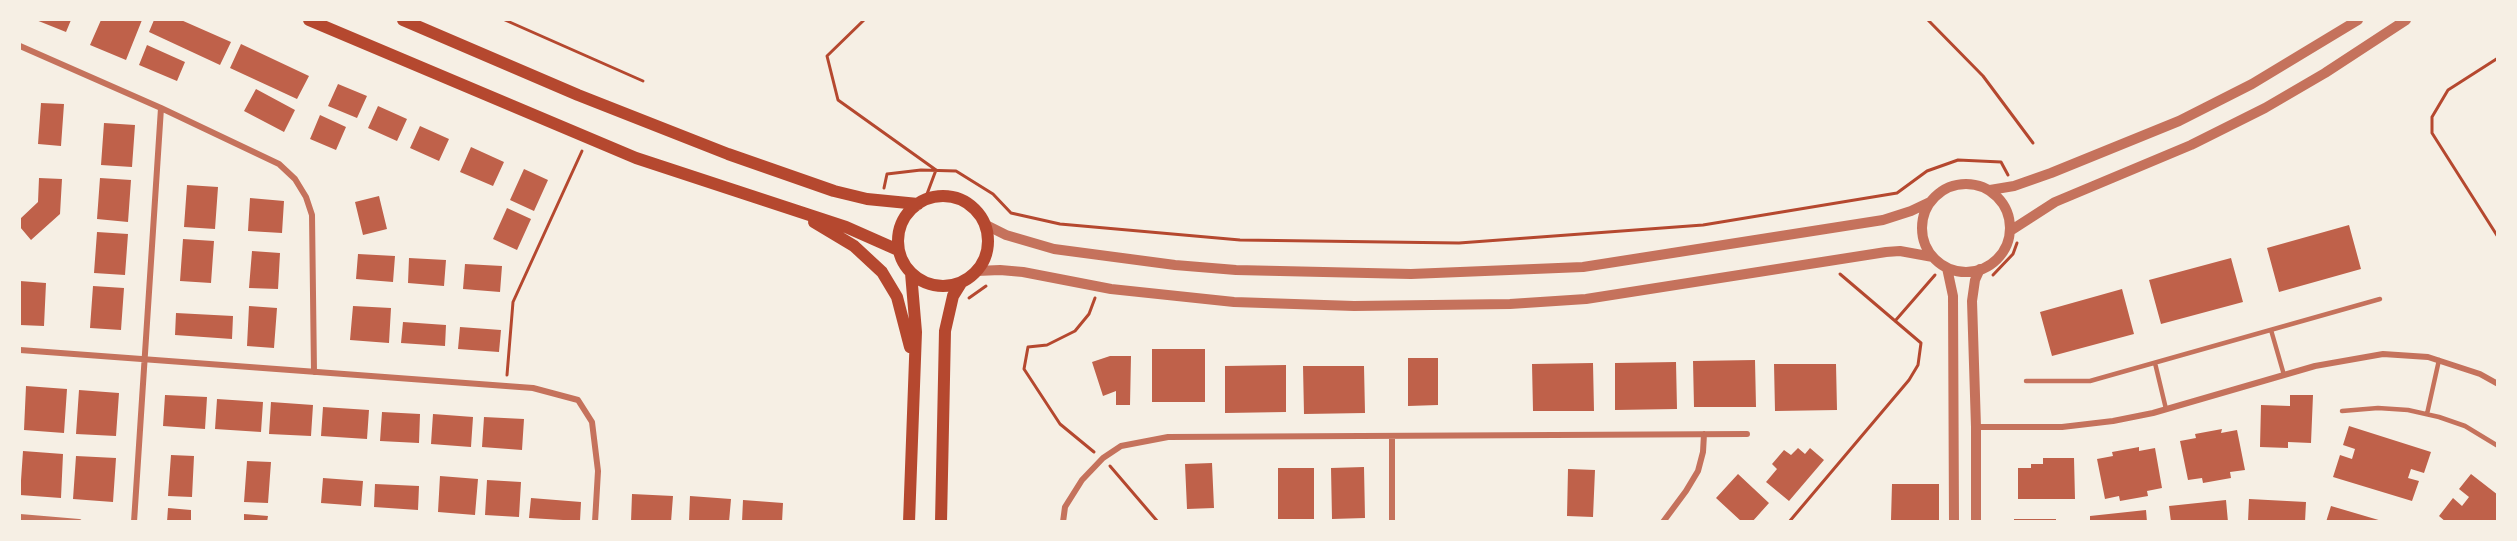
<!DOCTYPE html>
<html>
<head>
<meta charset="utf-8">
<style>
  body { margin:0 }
  #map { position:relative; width:2517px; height:541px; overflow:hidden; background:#f6efe4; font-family:"PT Sans",sans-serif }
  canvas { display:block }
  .frame { position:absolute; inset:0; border:21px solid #f6efe4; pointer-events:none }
</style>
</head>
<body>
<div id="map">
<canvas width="2517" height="541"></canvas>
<div class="frame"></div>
</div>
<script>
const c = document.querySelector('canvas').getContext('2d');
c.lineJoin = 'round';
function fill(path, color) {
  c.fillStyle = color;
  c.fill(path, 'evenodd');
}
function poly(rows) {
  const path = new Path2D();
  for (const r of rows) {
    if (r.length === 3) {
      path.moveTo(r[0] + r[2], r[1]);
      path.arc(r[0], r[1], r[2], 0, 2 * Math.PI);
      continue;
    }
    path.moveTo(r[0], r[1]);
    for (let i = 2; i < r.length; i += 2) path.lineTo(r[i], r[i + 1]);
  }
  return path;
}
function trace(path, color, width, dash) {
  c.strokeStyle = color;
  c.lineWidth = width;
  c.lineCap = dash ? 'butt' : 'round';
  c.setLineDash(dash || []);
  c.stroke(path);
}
fill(poly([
  [36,20,71,20,66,32],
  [101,20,142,20,126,60,90,45],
  [154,20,181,20,231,42,220,65,149,32],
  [241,44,309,76,297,99,230,68],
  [147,45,185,62,177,81,139,65],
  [338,84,367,96,357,118,328,106],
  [256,89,295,110,284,132,244,111],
  [41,103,64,104,61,146,38,144],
  [378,106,407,119,397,141,368,128],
  [320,115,346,127,336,150,310,139],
  [104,123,135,125,132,167,101,165],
  [420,126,449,139,439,161,410,148],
  [471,147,504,162,493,186,460,172],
  [524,169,548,180,534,211,510,200],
  [39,178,62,179,60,214,31,240,20,227,20,219,38,202],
  [100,178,131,180,128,222,97,219],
  [187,185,218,187,215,229,184,227],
  [379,196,387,229,363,235,355,202],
  [250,198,284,201,282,233,248,231],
  [507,208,531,219,517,250,493,239],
  [2349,225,2361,269,2279,292,2267,248],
  [97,232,128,234,125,275,94,273],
  [183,239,214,241,211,283,180,281],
  [252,251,280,253,278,289,249,288],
  [358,254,395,256,393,282,356,279],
  [409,258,446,260,444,286,408,283],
  [2231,258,2243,302,2161,324,2149,280],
  [465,264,502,266,500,292,463,289],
  [20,281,46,283,44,326,20,325],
  [93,286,124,288,121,330,90,328],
  [2122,289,2134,334,2052,356,2040,312],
  [249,306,277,308,274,348,247,346],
  [353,306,391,308,389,343,350,340],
  [176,313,233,316,232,339,175,335],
  [403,322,446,325,445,346,401,343],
  [460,327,501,330,499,352,458,349],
  [1152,349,1205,349,1205,402,1152,402],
  [1110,356,1131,356,1130,405,1116,405,1116,391,1103,396,1092,362],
  [1408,358,1438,358,1438,405,1408,406],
  [1755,360,1756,407,1694,407,1693,361],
  [1676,362,1677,409,1615,410,1615,363],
  [1593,363,1594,411,1533,411,1532,364],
  [1774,364,1836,364,1837,410,1775,411],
  [1286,365,1286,412,1225,413,1225,366],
  [1303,366,1364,366,1365,413,1304,414],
  [26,386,67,389,64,433,24,430],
  [79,390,119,393,116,436,76,434],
  [165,395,207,397,205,429,163,426],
  [2290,395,2313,395,2311,443,2288,442,2288,448,2260,447,2261,405,2290,406],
  [217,399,263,402,261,432,215,429],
  [271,402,313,405,311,436,269,434],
  [323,407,369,410,367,439,321,436],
  [382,412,420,414,419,443,380,441],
  [433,414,473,417,471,447,431,444],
  [484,417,524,419,522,450,482,447],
  [2349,426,2431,452,2424,473,2411,469,2408,478,2419,481,2412,501,2333,477,2340,455,2352,459,2355,449,2343,445],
  [2222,429,2221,433,2237,430,2245,470,2230,472,2231,478,2203,483,2202,478,2188,480,2180,441,2196,438,2195,434],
  [2139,447,2139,451,2155,448,2162,488,2147,491,2148,496,2120,501,2119,496,2105,499,2097,459,2113,456,2112,452],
  [1798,448,1805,454,1810,448,1824,460,1789,501,1766,482,1777,469,1772,464,1784,450,1791,455],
  [23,451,63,454,61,498,20,495],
  [171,455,194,456,192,497,168,496],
  [76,456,116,458,113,502,73,499],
  [2043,458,2074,458,2075,499,2018,499,2018,468,2031,468,2031,464,2043,464],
  [247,461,271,462,268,503,244,502],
  [1212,463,1214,508,1187,509,1185,464],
  [1364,467,1365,518,1332,519,1331,468],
  [1278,468,1314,468,1314,519,1278,519],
  [1568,469,1595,470,1593,517,1567,516],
  [1738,474,1769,503,1752,522,1742,522,1716,498],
  [2471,474,2498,495,2498,522,2446,522,2439,516,2453,498,2462,506,2469,497,2459,489],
  [440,476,478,479,475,515,438,512],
  [323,478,363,481,361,506,321,503],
  [487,480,521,482,519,517,485,515],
  [375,484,419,486,418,510,374,507],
  [1892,484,1939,484,1939,520,1891,520],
  [632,494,673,496,671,522,631,522],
  [690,496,731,499,729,522,689,522],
  [531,498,581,502,580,521,529,518],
  [2249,499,2306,502,2305,522,2248,522],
  [743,500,783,503,782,522,742,522],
  [2226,500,2228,522,2171,522,2169,506],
  [2331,506,2382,521,2382,522,2326,522],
  [168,508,191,510,191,522,167,522],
  [2146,510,2147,522,2090,522,2090,516],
  [244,514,268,516,267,522,244,522],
  [2014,519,2056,519,2056,522,2014,522]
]), '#bf614a');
trace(poly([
  [505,20,643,81],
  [864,20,827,56,838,100,936,170,927,194],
  [1928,20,1983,76,2033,143],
  [2498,58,2448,90,2432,117,2432,133,2498,237],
  [884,188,887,174,921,170,956,171,993,194,1011,213,1060,224,1240,240,1459,243,1703,225,1897,193,1927,171,1958,160,2001,162,2008,175],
  [1993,275,2013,254,2017,243],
  [969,298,986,286],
  [1895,321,1935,275],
  [507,375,513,302,582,151],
  [1094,452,1060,424,1024,369,1028,347,1047,345,1075,331,1089,314,1095,298],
  [1110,466,1158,522],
  [1789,522,1909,380,1918,365,1921,343,1840,274]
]), '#b5482f', 3);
trace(poly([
  [2271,330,2284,375],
  [2155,363,2166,409],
  [2026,381,2090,381,2380,299],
  [2342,411,2378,408,2408,410,2439,417,2465,426,2498,446],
  [2427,414,2439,360]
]), '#c5725c', 4.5);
trace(poly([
  [20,46,161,108,279,164,295,179,306,197,312,215,314,372],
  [20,350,533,388,578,400,592,422,598,471,595,522],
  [1976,427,2062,427,2113,421,2153,413,2315,366,2383,354,2428,357,2480,374,2498,384],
  [20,517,79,522],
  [134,522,161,108],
  [1063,522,1065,507,1082,480,1103,458,1121,446,1168,437,1747,434],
  [1392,522,1392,437],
  [1663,522,1686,491,1698,471,1703,452,1704,434]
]), '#c5725c', 6);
trace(poly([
  [1966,228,44],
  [1990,190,2014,186,2051,173,2179,121,2252,84,2358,20],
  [984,224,1006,235,1054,249,1175,265,1236,270,1411,274,1583,267,1883,220,1911,211,1930,202],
  [2010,231,2055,202,2191,145,2265,108,2325,73,2406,20],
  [1947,268,1953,296,1954,522],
  [977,271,1000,270,1023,272,1111,289,1234,302,1354,306,1510,304,1586,299,1886,252,1900,251,1933,257],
  [1976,522,1976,427,1972,301,1975,280,1980,269]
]), '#c5725c', 10);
trace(poly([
  [309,20,636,158,846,227,898,250],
  [403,20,578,95,728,154,834,191,867,199,918,204],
  [943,241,45],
  [814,222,854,246,882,272,897,297,910,347],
  [909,522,916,332,911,273],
  [941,522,945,331,953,296,961,283]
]), '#b5482f', 12);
</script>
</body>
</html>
